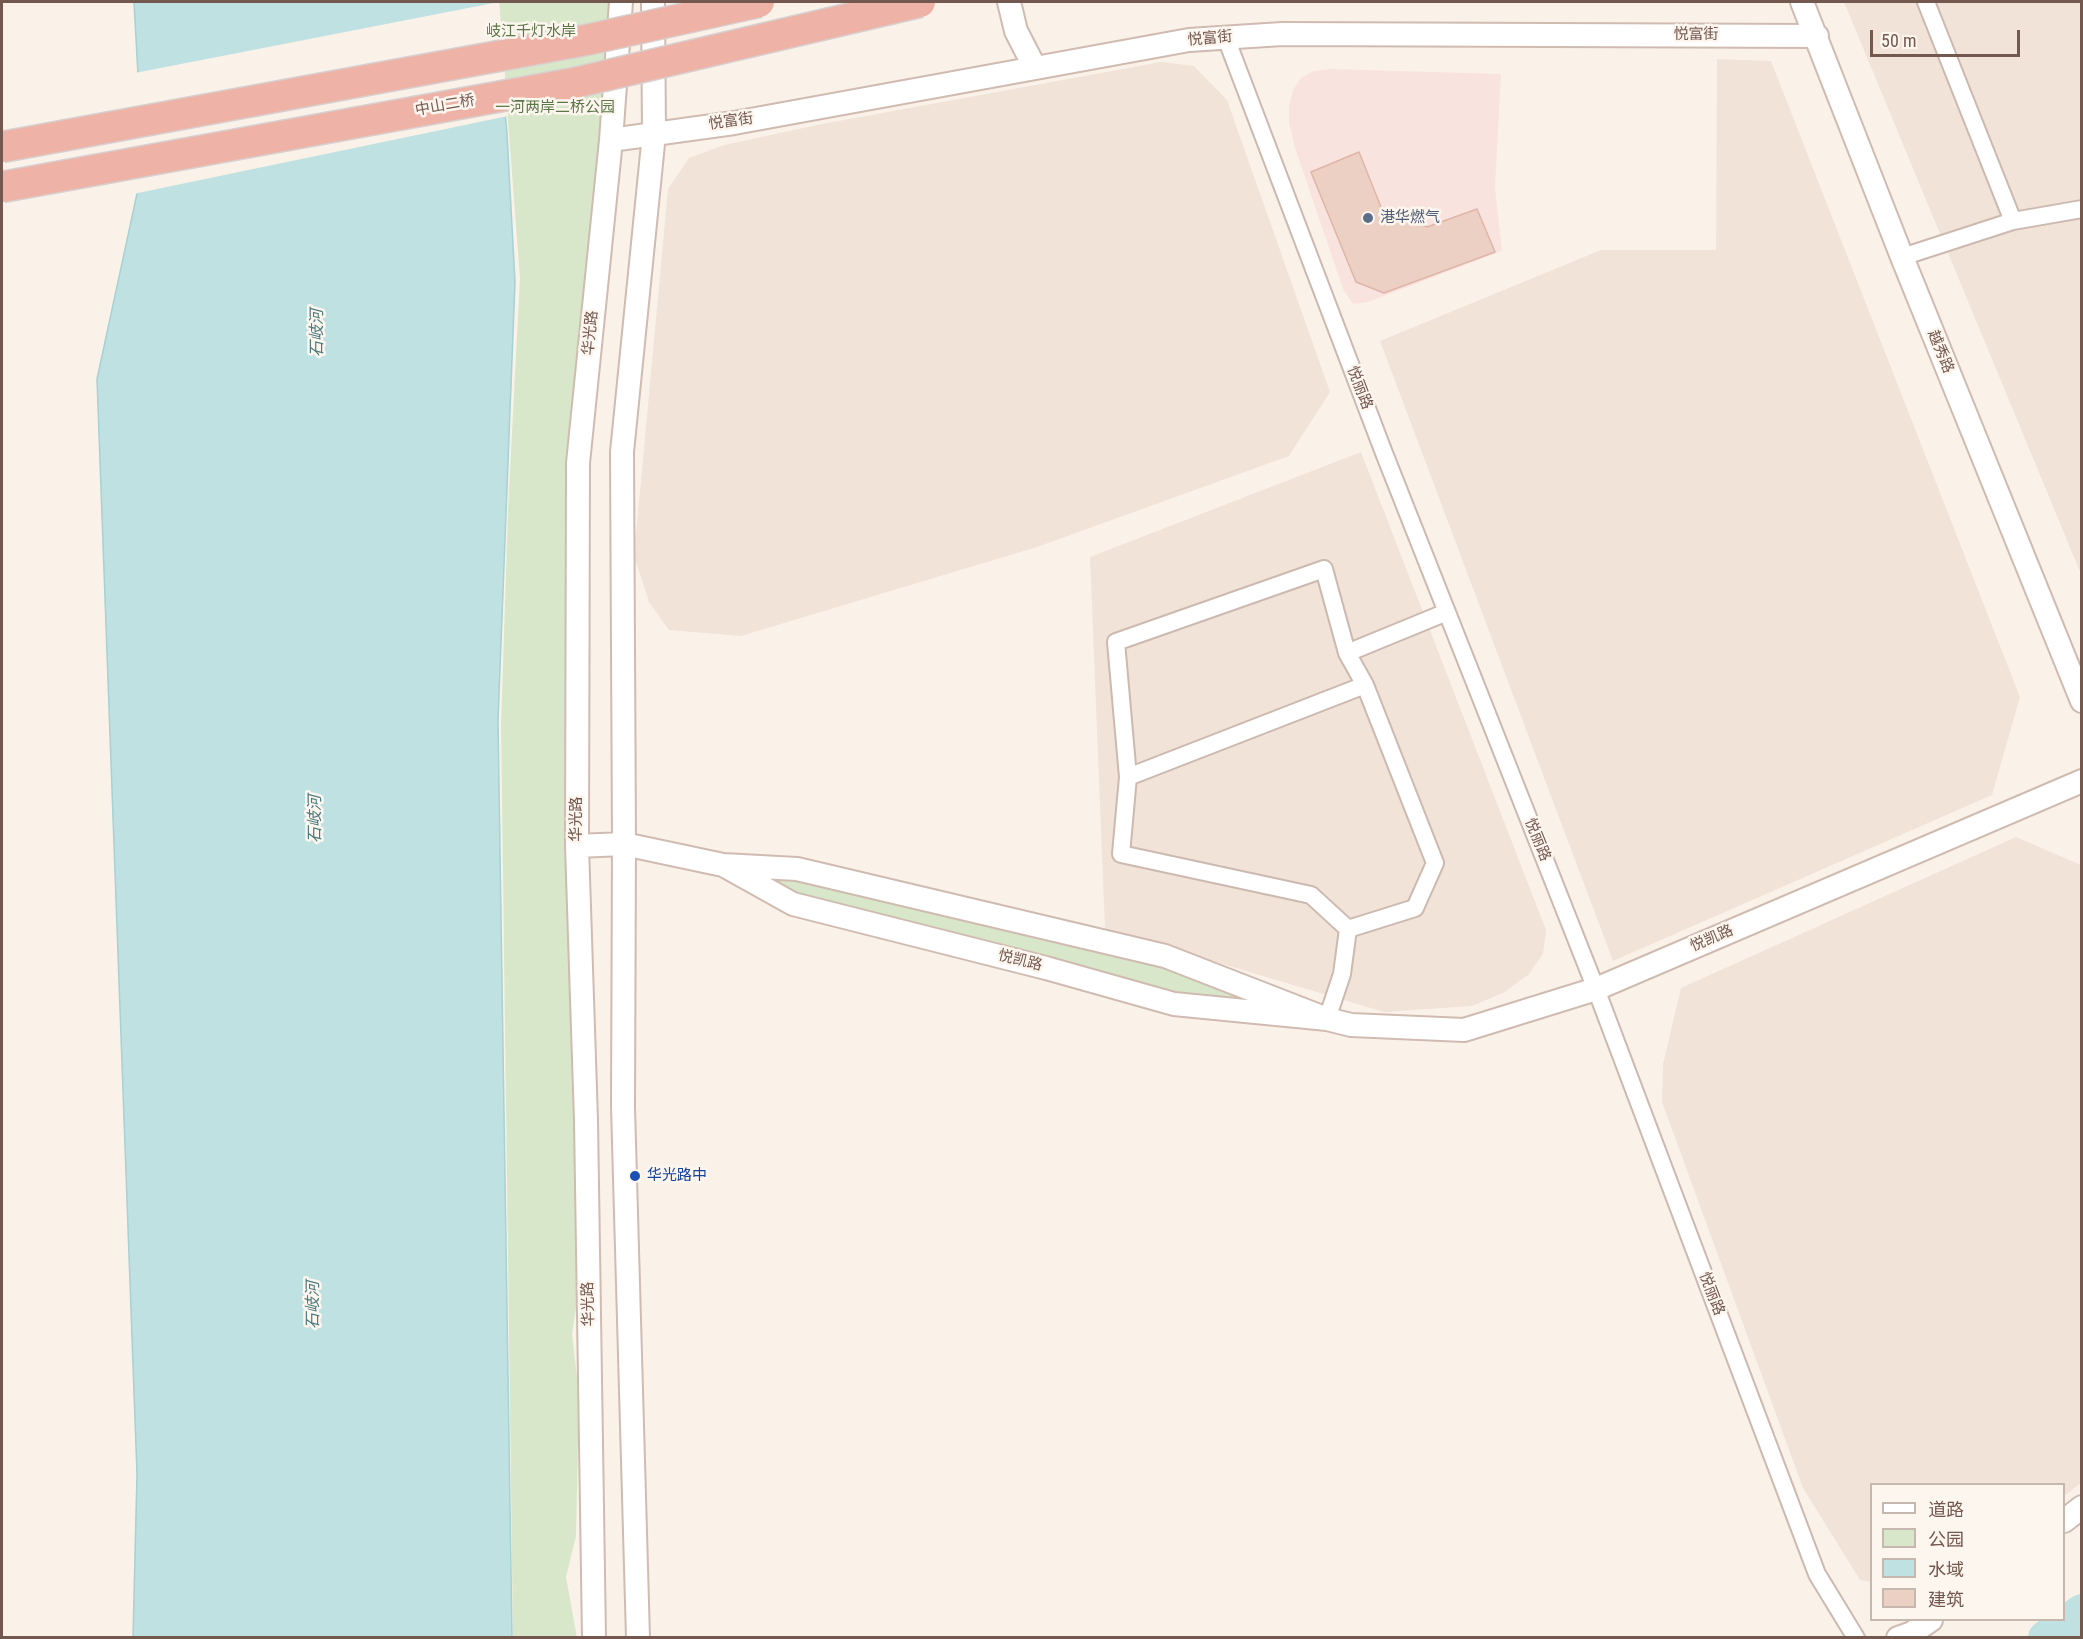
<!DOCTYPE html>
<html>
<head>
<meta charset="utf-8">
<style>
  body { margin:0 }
  #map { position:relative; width:2083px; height:1639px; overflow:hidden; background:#faf2e9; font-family:"Roboto Condensed","Noto Sans SC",sans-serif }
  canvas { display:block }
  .frame { position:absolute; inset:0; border:3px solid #73584f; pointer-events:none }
  .legend { position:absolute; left:1870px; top:1483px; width:195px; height:138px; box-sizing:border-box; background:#fdf6ef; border:2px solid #c6b7af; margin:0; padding:8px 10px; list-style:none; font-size:18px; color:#73584f }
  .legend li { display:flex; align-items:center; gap:12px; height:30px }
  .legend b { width:30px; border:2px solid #c6b7af }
  .scale { position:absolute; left:1870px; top:30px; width:150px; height:27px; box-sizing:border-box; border:3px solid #73584f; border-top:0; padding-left:8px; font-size:18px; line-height:21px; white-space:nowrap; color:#73584f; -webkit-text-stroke:4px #fdf6ef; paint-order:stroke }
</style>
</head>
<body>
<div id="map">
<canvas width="2083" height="1639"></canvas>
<div class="frame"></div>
<ul class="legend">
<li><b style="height:8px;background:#fff"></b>道路</li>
<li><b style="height:16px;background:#d8e7c9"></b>公园</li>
<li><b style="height:16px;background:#bfe1e2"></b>水域</li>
<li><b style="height:16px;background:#edd0c4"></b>建筑</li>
</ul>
<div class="scale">50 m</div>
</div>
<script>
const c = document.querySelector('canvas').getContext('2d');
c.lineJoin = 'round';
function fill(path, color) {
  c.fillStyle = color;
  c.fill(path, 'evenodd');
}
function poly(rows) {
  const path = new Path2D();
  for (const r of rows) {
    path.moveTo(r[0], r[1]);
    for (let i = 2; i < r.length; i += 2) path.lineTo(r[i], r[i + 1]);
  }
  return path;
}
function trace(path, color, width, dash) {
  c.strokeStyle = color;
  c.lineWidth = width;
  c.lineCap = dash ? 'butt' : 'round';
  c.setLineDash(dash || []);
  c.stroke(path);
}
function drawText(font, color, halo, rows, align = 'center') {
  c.font = font + ' "Roboto Condensed","Noto Sans SC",sans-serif';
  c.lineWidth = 5;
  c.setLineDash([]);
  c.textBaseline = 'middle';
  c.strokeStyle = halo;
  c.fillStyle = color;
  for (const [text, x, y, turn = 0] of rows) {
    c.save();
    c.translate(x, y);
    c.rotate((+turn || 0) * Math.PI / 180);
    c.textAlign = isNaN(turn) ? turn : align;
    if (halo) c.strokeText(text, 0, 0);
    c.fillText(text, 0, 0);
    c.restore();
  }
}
fill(poly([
  [1844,2,2081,2,2081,574],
  [1717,59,1771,61,2020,697,1992,795,1613,961,1380,341,1601,250,1716,250],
  [1161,62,1194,66,1227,100,1330,392,1289,456,1037,547,741,636,669,630,649,602,634,556,668,189,689,158,724,145,822,124],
  [1361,452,1546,930,1543,954,1528,975,1503,993,1472,1006,1384,1012,1105,929,1090,557],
  [2016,837,2081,865,2081,1483,2064,1496,2064,1484,1872,1484,1871,1582,1860,1580,1803,1488,1662,1102,1663,1064,1681,988]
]), '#f1e3d8');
fill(poly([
  [1331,69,1501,74,1495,187,1502,251,1368,302,1353,304,1343,289,1295,148,1289,123,1289,105,1293,90,1301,78,1313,71]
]), '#f9e3de');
fill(poly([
  [499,2,612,2,577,413,585,1251,572,1334,579,1394,576,1536,566,1577,577,1638,513,1637,501,726,508,510,520,278],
  [761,872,1174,969,1218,983,1241,998,1168,994,789,895]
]), '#d8e7c9');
const water = poly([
  [134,2,496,2,507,134,515,282,498,720,512,1637,133,1638,137,1474,97,379,143,166,134,2]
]);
fill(water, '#bfe1e2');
trace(water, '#a7d1d3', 1.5);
fill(poly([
  [499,2,508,116,133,194,140,165,135,73]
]), '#faf2e9');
trace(poly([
  [2046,1638,2082,1612]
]), '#bfe1e2', 36);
const building = poly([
  [1359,152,1381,207,1427,227,1477,209,1495,252,1384,293,1356,282,1311,172,1359,152]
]);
fill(building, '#edd0c4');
trace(building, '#deb5a6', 1.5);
const street = poly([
  [1926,2,2013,221],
  [1226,38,1384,453,1596,989,1817,1574,1856,1638],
  [1902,257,2013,221,2082,209],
  [1324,569,1347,653,1365,685,1435,863,1415,908,1348,929,1311,895,1121,854,1128,777,1116,642,1324,569],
  [1347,653,1447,612],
  [1128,777,1365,685],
  [1327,1019,1342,974,1348,929]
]);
const secondary = poly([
  [1009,2,1016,31,1035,68],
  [1802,2,1902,257,2082,701],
  [611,140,734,123,1189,40,1282,34,1817,36],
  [577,846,624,844,723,865],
  [1327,1019,1174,1004,1046,968,793,904,723,865,797,869,1165,956,1327,1019,1351,1025,1464,1030,1596,989,2082,781],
  [2064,1521,2082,1507],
  [594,1638,586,1120,577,846,578,463,611,140,621,2],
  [638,1638,623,1107,624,844,622,452,654,134,653,2],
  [1898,1638,1912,1633,1931,1620]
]);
trace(street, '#ccb9b0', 20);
trace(secondary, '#d0bbb1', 26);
trace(street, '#fff', 16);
trace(secondary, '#fff', 22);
const highwayBridge = poly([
  [2,147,586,40,759,2],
  [2,187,574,83,920,2]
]);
trace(highwayBridge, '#d8d0ce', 33, []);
trace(highwayBridge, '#eeb2a7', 30);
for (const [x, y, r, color] of [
  [1368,218,6,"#5c6f8a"],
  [635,1176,6,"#1a4fb4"]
]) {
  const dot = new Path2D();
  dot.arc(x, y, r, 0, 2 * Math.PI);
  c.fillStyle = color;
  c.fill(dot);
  trace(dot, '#fdf6ef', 2);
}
drawText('15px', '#5b7748', '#fdf6ef', [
  ["岐江千灯水岸",531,32],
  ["一河两岸二桥公园",555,108]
]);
drawText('15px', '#73584f', '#fdf6ef', [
  ["悦富街",1696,35],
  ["悦富街",1210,39,-5],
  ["中山二桥",445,106,-10],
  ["悦富街",731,122,-8],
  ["华光路",591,333,-84],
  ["越秀路",1940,352,68],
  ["悦丽路",1359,388,69],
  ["华光路",577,819,-90],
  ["悦丽路",1537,840,68],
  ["悦凯路",1712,939,-23],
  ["悦凯路",1020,961,14],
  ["悦丽路",1711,1294,69],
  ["华光路",589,1304,-91]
]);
drawText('15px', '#4e5e75', '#fdf6ef', [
  ["港华燃气",1380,218]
], 'left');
drawText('15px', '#164399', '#fdf6ef', [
  ["华光路中",647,1176]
], 'left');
drawText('italic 16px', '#477a7d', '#fdf6ef', [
  ["石岐河",318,333,-90],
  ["石岐河",316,819,-90],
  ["石岐河",314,1305,-90]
]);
</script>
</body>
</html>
